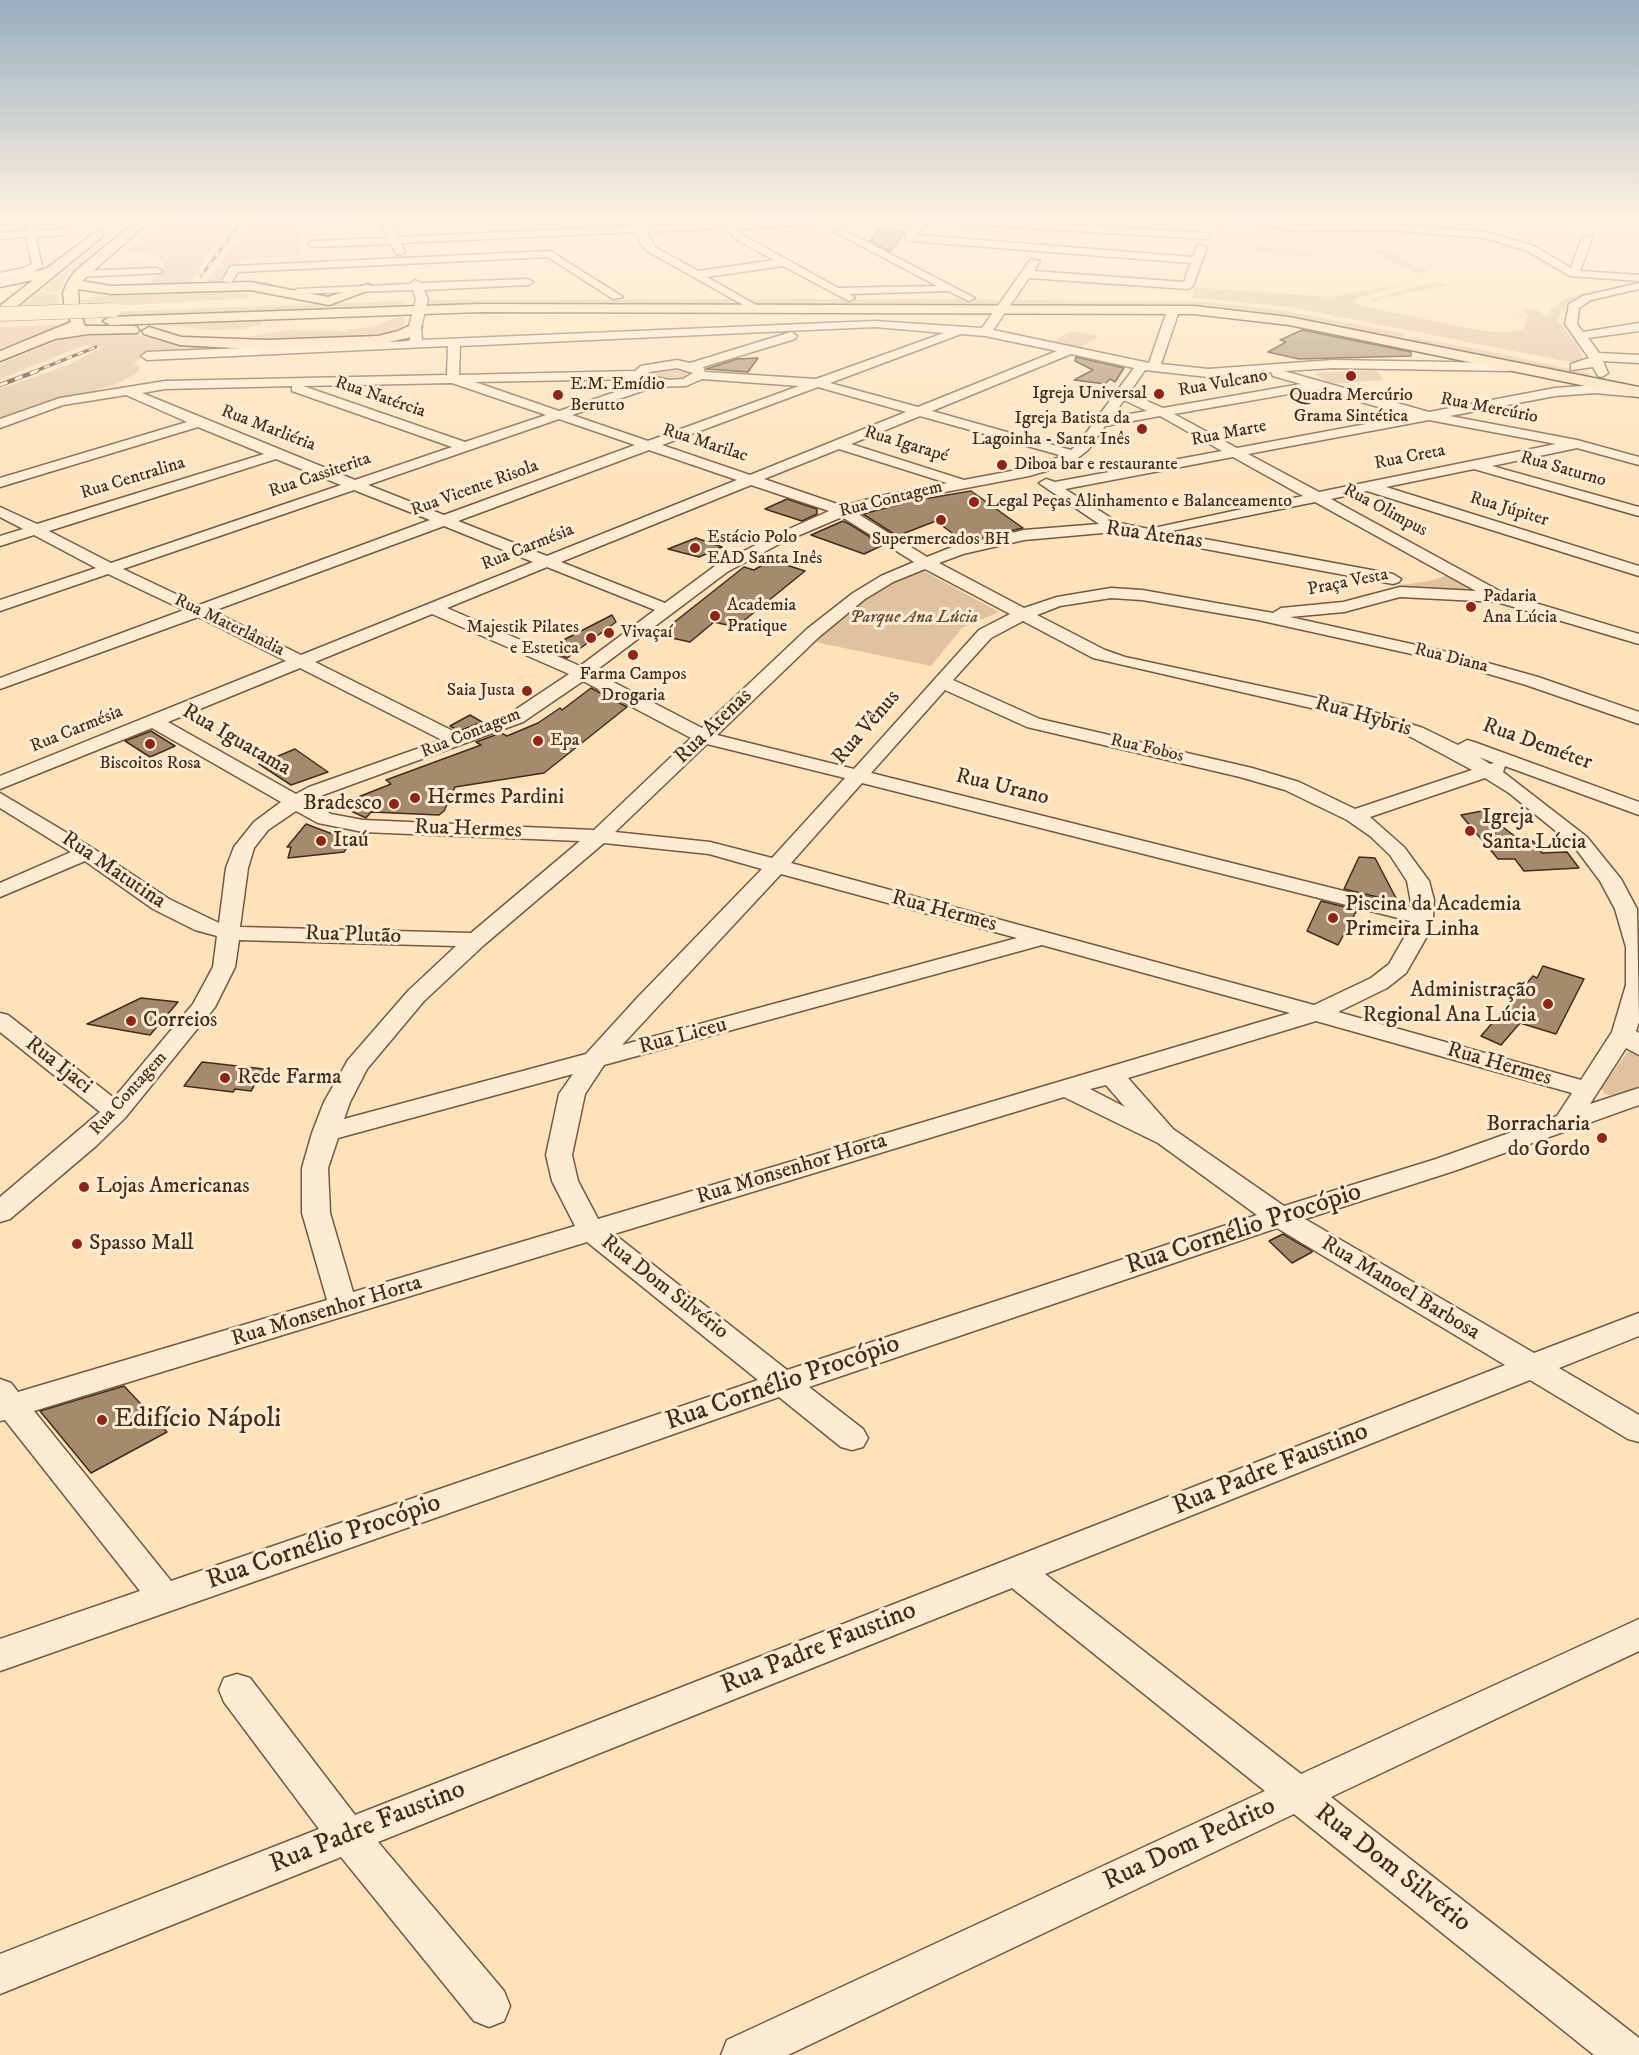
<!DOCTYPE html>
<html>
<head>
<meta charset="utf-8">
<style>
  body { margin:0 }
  canvas { display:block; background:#fee2ba }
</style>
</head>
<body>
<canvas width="1639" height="2055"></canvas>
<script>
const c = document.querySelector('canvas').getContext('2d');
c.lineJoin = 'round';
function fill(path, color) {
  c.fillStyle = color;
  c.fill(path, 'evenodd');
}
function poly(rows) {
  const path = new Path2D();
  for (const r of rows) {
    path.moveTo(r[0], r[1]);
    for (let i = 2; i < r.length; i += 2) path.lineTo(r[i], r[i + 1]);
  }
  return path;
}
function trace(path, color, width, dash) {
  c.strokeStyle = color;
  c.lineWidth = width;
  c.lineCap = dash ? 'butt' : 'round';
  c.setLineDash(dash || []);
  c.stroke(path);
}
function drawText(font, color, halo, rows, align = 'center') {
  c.font = font + ' "IM FELL DW Pica",serif';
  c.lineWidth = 6;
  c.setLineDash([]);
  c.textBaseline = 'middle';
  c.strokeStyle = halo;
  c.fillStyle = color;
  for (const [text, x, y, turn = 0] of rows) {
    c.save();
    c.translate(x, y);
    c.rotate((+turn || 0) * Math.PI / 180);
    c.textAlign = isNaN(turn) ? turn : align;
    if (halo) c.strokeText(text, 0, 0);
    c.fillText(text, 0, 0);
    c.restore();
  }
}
fill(poly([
  [169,218,237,218,209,254,191,284,204,284,255,218,301,218,299,226,301,255,244,261,226,270,219,283,265,281,281,288,280,290,151,285,154,275,164,269,164,263,150,252,125,252,149,238],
  [1233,223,1305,231,1405,231,1486,238,1510,244,1539,259,1500,244,1375,232,1356,233,1371,242,1359,243,1337,233,1302,232,1232,224,1225,226,1221,239,1213,238,1219,225],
  [119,229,68,273,56,293,42,290],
  [1255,246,1296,249,1311,250,1310,257,1253,253],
  [1385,249,1429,272,1414,273,1370,250],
  [1433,282,1449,285,1377,299,1375,303,1369,300],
  [1403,284,1405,284,1357,298,1353,302,1361,306,1483,331,1509,332,1523,329,1525,325,1528,315,1522,309,1536,309,1543,316,1548,316,1550,310,1568,298,1593,290,1605,292,1574,300,1559,314,1558,321,1580,349,1584,361,1569,362,1291,307,1193,298,1194,287,1330,297],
  [224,291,244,293,249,294,248,298,83,308,78,305,80,301,97,296],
  [39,292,57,295,59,309,15,311],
  [732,299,746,306,429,308,426,300],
  [744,299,989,299,1000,302,998,306,757,306],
  [1015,300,1208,302,1285,311,1407,334,1394,341,1266,316,1010,307],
  [403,301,406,306,397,307,102,319,105,312],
  [404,315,404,330,393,336,258,344,190,340,162,334,240,338,289,330,343,331,373,326],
  [248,317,261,319,262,324,244,329,211,330,158,324,83,324],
  [57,325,51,330,0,348,0,327],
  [1072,331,1099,336,1076,350,1049,344],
  [131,333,169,343,218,345,212,350,142,356,134,364,140,366,138,372,121,382,0,422,0,389,68,365,102,347,85,345,0,379,0,364,69,336],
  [1414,338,1483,350,1592,374,1584,377,1406,341],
  [676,365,694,373,682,380,650,380,643,372],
  [1376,370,1384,380,1330,384,1315,373],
  [918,568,999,612,962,628,931,666,815,642,867,595],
  [1451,574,1483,591,1402,587,1400,585,1430,581],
  [1629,1050,1639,1056,1639,1086,1614,1095,1605,1094,1601,1088]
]), '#dfc39f');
const building = poly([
  [880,228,905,232,890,252,870,241,880,228],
  [1302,330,1411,352,1411,356,1299,359,1268,352,1286,342,1280,340,1302,330],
  [1076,357,1124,368,1115,382,1110,379,1105,384,1074,380,1093,370,1075,361,1076,357],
  [758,358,748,372,706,369,737,359,758,358],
  [971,491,1023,528,964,542,936,521,897,536,863,514,912,501,971,491],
  [787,499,817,509,817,514,802,521,765,509,787,499],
  [843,521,851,525,883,545,864,554,811,535,843,521],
  [696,538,722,547,699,557,668,549,696,538],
  [771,560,805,571,736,627,714,622,690,642,658,635,744,567,754,570,771,560],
  [612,615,616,622,567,658,546,649,612,615],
  [591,688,627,707,544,773,455,787,444,811,439,815,371,812,366,818,338,805,391,784,386,780,481,745,476,742,501,733,507,736,538,723,560,708,562,710,591,688],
  [470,715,482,722,459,731,450,726,470,715],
  [151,731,175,746,150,757,125,741,151,731],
  [295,749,328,772,291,785,259,764,295,749],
  [1482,811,1521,841,1533,841,1542,853,1567,852,1579,868,1524,871,1515,859,1498,859,1461,815,1482,811],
  [306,824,351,841,344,852,288,858,291,847,287,847,306,824],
  [1359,857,1375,858,1398,902,1344,889,1359,857],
  [1321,901,1357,910,1338,945,1307,931,1321,901],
  [1543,966,1584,979,1556,1034,1520,1023,1501,1045,1481,1036,1533,976,1537,978,1543,966],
  [141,998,178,1002,150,1035,87,1024,141,998],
  [202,1062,264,1069,251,1091,235,1089,233,1092,184,1086,202,1062],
  [1283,1234,1312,1251,1312,1252,1292,1263,1269,1241,1283,1234],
  [124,1386,167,1432,91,1473,40,1411,124,1386]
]);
fill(building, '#a58a6e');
trace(building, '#452b1b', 1.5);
const minor = poly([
  [26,218,36,218,36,231,62,229,67,232,62,235,36,237,42,267,31,273,0,279,0,273,24,268,32,264,26,237,0,239,0,233,26,231,26,218],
  [306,218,363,218,358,221,309,223,304,220,306,218],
  [379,218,389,218,398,237,636,226,633,218,643,218,645,226,714,224,715,226,710,229,647,232,655,247,698,271,774,260,735,239,726,226,727,224,816,219,819,220,819,224,738,229,743,235,838,288,937,286,833,231,842,229,975,298,969,301,948,291,850,294,855,298,849,301,783,266,707,277,758,306,758,310,754,311,647,251,641,244,637,232,401,243,405,252,400,255,396,254,391,244,313,247,308,244,313,241,388,238,379,218],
  [913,218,963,218,1206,233,1211,236,1206,239,927,222,917,235,1193,257,1198,245,1207,247,1193,286,1188,289,1029,278,993,330,1149,363,1166,314,1172,311,1178,314,1161,364,1208,369,1333,360,1509,363,1515,367,1509,371,1333,368,1284,371,1429,412,1555,388,1595,385,1639,389,1639,397,1595,393,1555,396,1450,416,1577,440,1639,457,1639,465,1577,448,1492,466,1639,507,1639,516,1474,469,1386,487,1639,566,1639,576,1367,491,1331,499,1505,594,1639,634,1639,644,1497,602,1400,597,1344,612,1290,617,1452,653,1538,677,1639,712,1639,724,1526,685,1448,662,1258,620,1142,600,1111,598,1060,606,1037,615,1105,650,1125,657,1358,707,1423,728,1458,745,1467,740,1474,742,1639,802,1639,815,1505,766,1503,772,1587,837,1621,879,1637,909,1639,1022,1636,1031,1639,1033,1639,1055,1626,1048,1590,1104,1639,1088,1639,1105,1454,1171,1305,1219,1534,1353,1639,1313,1639,1336,1559,1368,1639,1415,1639,1442,1628,1439,1530,1380,1045,1574,1301,1774,1639,1619,1639,1651,1331,1797,1639,2038,1639,2055,1594,2055,1294,1814,788,2055,721,2055,727,2040,1265,1791,1012,1588,378,1842,504,1991,510,2006,504,2021,489,2027,474,2021,341,1857,0,1994,0,1954,319,1829,224,1702,219,1690,224,1678,237,1674,250,1678,355,1815,1505,1365,1277,1228,809,1387,863,1429,868,1438,863,1447,852,1450,841,1447,779,1397,0,1671,0,1639,140,1591,5,1420,0,1421,0,1379,11,1383,18,1392,327,1300,302,1213,302,1168,312,1133,324,1102,348,1060,408,991,456,946,239,940,235,967,215,1007,125,1118,96,1146,10,1219,0,1222,0,1197,100,1112,0,1032,0,1013,8,1015,114,1098,193,1004,213,967,217,936,195,930,153,909,85,861,0,897,0,883,71,852,0,808,0,793,94,849,169,899,219,923,226,868,234,847,254,822,281,802,152,728,0,789,0,776,286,661,198,617,0,689,0,678,184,610,108,574,0,611,0,600,96,568,34,535,0,546,0,536,23,529,0,517,0,507,37,524,264,454,198,427,0,487,0,478,187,422,126,395,63,405,0,428,0,419,60,398,165,381,447,375,448,346,147,360,141,356,147,352,410,341,409,327,416,299,413,290,293,294,291,292,297,289,410,284,415,280,421,283,528,279,533,282,528,285,424,290,428,299,421,327,422,340,875,321,982,328,1031,259,1040,261,1034,271,1184,282,1191,263,910,241,905,238,918,221,913,218],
  [875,327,944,333,816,379,705,372,703,367,795,339,797,336,791,332,690,363,677,360,641,366,635,371,459,375,460,346,875,327],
  [961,334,985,336,1057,351,918,407,830,383,961,334],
  [1071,354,1134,368,1078,444,1071,450,932,411,1071,354],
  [677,368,693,373,683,379,669,380,647,375,649,372,677,368],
  [1145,370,1208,377,1271,372,1273,376,1301,384,1163,408,1129,393,1145,370],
  [635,379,642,383,559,411,475,382,635,379],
  [702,379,799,386,648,441,572,415,654,387,686,386,702,379],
  [452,383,546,415,465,442,303,386,452,383],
  [292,386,292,391,452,447,355,480,142,393,165,389,292,386],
  [818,387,906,412,750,475,662,445,818,387],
  [1317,389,1409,416,1237,448,1174,414,1317,389],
  [1124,400,1147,411,1112,417,1124,400],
  [920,416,1063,456,1027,468,964,480,851,444,920,416],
  [1160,416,1222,451,1055,482,1046,479,1039,483,1099,524,1024,530,952,547,927,557,855,512,882,504,1029,476,1070,464,1088,450,1105,426,1160,416],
  [559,419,635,445,444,515,368,485,559,419],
  [1429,420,1556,444,1319,492,1248,454,1429,420],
  [839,449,947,483,880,496,843,506,764,479,839,449],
  [649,450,737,480,547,556,458,521,649,450],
  [1233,457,1303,496,1149,529,1119,523,1065,489,1233,457],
  [276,459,341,485,111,563,49,531,276,459],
  [751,485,829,511,771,537,715,566,665,603,561,562,751,485],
  [354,490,430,520,199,605,123,569,354,490],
  [1315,502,1476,591,1400,587,1343,602,1281,608,1273,613,1142,590,1111,588,1057,597,1024,608,939,563,963,554,1024,540,1114,532,1393,584,1399,582,1401,579,1393,574,1167,532,1315,502],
  [842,517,914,562,881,576,853,593,807,629,702,728,594,672,727,572,781,543,842,517],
  [444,526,533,562,301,655,213,611,444,526],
  [547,567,655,610,580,666,447,608,547,567],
  [925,569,1010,614,979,630,854,769,717,735,819,637,865,599,893,582,925,569],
  [432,614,569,674,509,714,459,734,315,662,432,614],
  [1023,621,1093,658,1346,716,1409,736,1472,770,1355,809,1299,782,1252,768,1040,719,953,680,991,638,1023,621],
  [300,668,442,740,309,787,296,794,168,722,300,668],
  [583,681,691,738,594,830,363,820,331,814,311,802,323,795,523,722,583,681],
  [945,690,1027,727,1240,777,1285,790,1347,820,1370,836,1390,855,1407,881,1412,908,871,773,945,690],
  [707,744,845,778,772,858,710,842,615,832,707,744],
  [1479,757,1494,763,1490,764,1479,757],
  [1485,778,1509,793,1573,845,1600,881,1615,909,1626,947,1626,985,1612,1032,1581,1080,1338,1012,1387,988,1406,973,1426,938,1433,917,1434,900,1429,881,1404,847,1370,817,1485,778],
  [862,783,1410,921,1404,938,1389,964,1371,978,1314,1005,791,863,862,783],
  [296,811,318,823,363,832,580,841,471,933,240,927,248,868,254,848,268,830,296,811],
  [604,843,709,854,762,869,638,997,586,1054,344,1119,350,1102,367,1069,424,1001,484,945,604,843],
  [781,874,1017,938,622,1045,781,874],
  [1042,945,1290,1013,598,1219,578,1181,572,1155,585,1094,604,1065,1042,945],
  [1316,1021,1572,1093,1557,1116,1436,1159,1284,1206,1173,1129,1128,1078,1316,1021],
  [573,1074,559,1094,546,1155,552,1181,575,1226,353,1292,330,1213,328,1168,338,1138,573,1074],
  [1106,1085,1125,1107,1090,1089,1106,1085],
  [1064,1097,1158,1143,1257,1215,787,1370,614,1234,1064,1097],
  [587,1242,758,1380,171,1581,34,1411,587,1242],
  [1224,218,1247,218,1294,225,1390,224,1486,232,1534,246,1571,268,1582,238,1587,235,1592,238,1580,271,1639,275,1639,281,1570,276,1526,250,1485,238,1390,230,1294,231,1224,218],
  [550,251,623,297,613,299,548,257,238,272,231,283,222,281,230,267,234,266,550,251],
  [157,268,162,271,161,273,80,277,75,274,80,271,157,268],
  [1639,283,1639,289,1591,300,1579,308,1577,324,1583,332,1639,323,1639,331,1588,338,1599,353,1639,355,1639,363,1603,361,1608,373,1602,377,1598,376,1593,367,1571,370,1571,364,1589,358,1565,324,1569,304,1583,296,1639,283]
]);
const major = poly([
  [140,218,153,218,82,281,111,286,250,282,328,297,368,284,375,288,329,305,250,290,111,294,78,289,79,309,85,326,132,326,137,327,139,330,137,333,88,334,55,339,0,361,0,351,71,322,65,309,63,293,67,283,75,271,140,218],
  [98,230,102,231,102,237,5,316,0,317,0,306,33,280,0,287,0,279,46,269,98,230],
  [480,304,1194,306,1289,317,1639,387,1639,397,1289,325,1194,314,480,312,110,325,103,321,110,317,480,304],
  [415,323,422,327,408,338,378,344,268,350,180,345,144,334,142,331,149,327,181,337,268,340,378,336,398,331,415,323]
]);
trace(minor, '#735943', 3);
trace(major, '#452b1b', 3);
fill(minor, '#feecd2');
fill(major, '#fee2ba');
const railFar1 = poly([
  [201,276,244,218],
  [33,372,96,347]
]);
const rail = poly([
  [0,385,37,371]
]);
trace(railFar1, '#452b1b', 3);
trace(rail, '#452b1b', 4.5);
trace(railFar1, '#feecd2', 2, [6]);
trace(rail, '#feecd2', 3, [8]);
const majorBridge = poly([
  [0,314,114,310]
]);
trace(majorBridge, '#452b1b', 15, []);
trace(majorBridge, '#fee2ba', 14);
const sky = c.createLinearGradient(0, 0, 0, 506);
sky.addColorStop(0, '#97aec0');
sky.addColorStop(0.43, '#fff2e0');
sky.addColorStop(1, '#fff2e000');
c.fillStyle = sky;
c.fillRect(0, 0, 1639, 506);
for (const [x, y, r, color] of [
  [1351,376,6,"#8f2418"],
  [1159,394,6,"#8f2418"],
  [558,395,6,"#8f2418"],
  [1142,429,6,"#8f2418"],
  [1002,465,6,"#8f2418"],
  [974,502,6,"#8f2418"],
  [941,520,6,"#8f2418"],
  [695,548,6,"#8f2418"],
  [1471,607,6,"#8f2418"],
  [715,616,6,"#8f2418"],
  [609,633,6,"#8f2418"],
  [591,638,6,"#8f2418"],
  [633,655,6,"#8f2418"],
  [527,691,6,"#8f2418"],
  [538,741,6,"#8f2418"],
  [150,744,6,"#8f2418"],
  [415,798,6,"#8f2418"],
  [394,804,6,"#8f2418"],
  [1470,831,6,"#8f2418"],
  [321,841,6,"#8f2418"],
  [1333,918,6,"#8f2418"],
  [1548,1004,6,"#8f2418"],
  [131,1021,6,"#8f2418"],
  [225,1078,6,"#8f2418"],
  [1602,1138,6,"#8f2418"],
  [84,1187,6,"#8f2418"],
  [77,1244,6,"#8f2418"],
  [102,1420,6,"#8f2418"]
]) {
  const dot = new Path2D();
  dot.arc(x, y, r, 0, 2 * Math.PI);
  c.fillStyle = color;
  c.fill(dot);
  trace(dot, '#feecd2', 2);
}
drawText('18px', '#452b1b', '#feecd2', [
  ["Rua Vulcano",1223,384,-10],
  ["Rua Natércia",380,398,19],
  ["Rua Mercúrio",1489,409,11],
  ["Rua Marliéria",268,429,21],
  ["Rua Marte",1229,434,-11],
  ["Rua Marilac",705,444,18],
  ["Rua Igarapé",906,445,17],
  ["Rua Creta",1410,458,-11],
  ["Rua Saturno",1563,470,16],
  ["Rua Cassiterita",320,476,-19],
  ["Rua Centralina",133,479,-17],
  ["Rua Vicente Risola",475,489,-20],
  ["Rua Contagem",891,500,-14],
  ["Rua Júpiter",1509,510,17],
  ["Rua Olimpus",1385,511,28],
  ["Rua Carmésia",528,548,-22],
  ["Praça Vesta",1348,583,-11],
  ["Rua Materlândia",229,626,26],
  ["Rua Diana",1451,659,14],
  ["Rua Carmésia",77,730,-22],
  ["Rua Contagem",471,734,-22],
  ["Rua Fobos",1147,749,13],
  ["Rua Contagem",129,1094,-48]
]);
drawText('18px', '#452b1b', '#feecd2', [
  ["E.M. Emídio",570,385],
  ["Berutto",570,406],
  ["Igreja Universal",1147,394,"right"],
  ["Quadra Mercúrio",1351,396,"center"],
  ["Grama Sintética",1351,417,"center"],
  ["Igreja Batista da",1130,419,"right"],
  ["Lagoinha - Santa Inês",1130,440,"right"],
  ["Diboa bar e restaurante",1014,465],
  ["Legal Peças Alinhamento e Balanceamento",986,502],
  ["Estácio Polo",707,538],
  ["EAD Santa Inês",707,559],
  ["Supermercados BH",941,540,"center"],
  ["Padaria",1483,597],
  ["Ana Lúcia",1483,618],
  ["Academia",727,606],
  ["Pratique",727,627],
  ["Majestik Pilates",579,628,"right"],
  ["e Estetica",579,649,"right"],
  ["Vivaçaí",621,633],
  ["Farma Campos",633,675,"center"],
  ["Drogaria",633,696,"center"],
  ["Saia Justa",515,691,"right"],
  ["Epa",550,741],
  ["Biscoitos Rosa",150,764,"center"]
], 'left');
drawText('italic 18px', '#644935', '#feecd2', [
  ["Parque Ana Lúcia",914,618]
]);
drawText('22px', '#452b1b', '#feecd2', [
  ["Rua Atenas",1154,536,8],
  ["Rua Hybris",1363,717,16],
  ["Rua Atenas",714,727,-44],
  ["Rua Vênus",867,728,-49],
  ["Rua Iguatama",236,741,30],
  ["Rua Deméter",1537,745,20],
  ["Rua Urano",1002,788,14],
  ["Rua Hermes",468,830,2],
  ["Rua Matutina",113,871,34],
  ["Rua Hermes",944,912,15],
  ["Rua Plutão",353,936,2],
  ["Rua Liceu",683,1037,-15],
  ["Rua Hermes",1499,1065,16],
  ["Rua Ijaci",58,1066,38],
  ["Rua Monsenhor Horta",792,1170,-17],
  ["Rua Dom Silvério",664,1288,38],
  ["Rua Manoel Barbosa",1400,1289,31],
  ["Rua Monsenhor Horta",327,1312,-17]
]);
drawText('22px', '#452b1b', '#feecd2', [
  ["Hermes Pardini",427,798],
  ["Bradesco",382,804,"right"],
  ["Igreja",1482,818],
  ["Santa Lúcia",1482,843],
  ["Itaú",333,841],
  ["Piscina da Academia",1345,905],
  ["Primeira Linha",1345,930],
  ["Administração",1536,991,"right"],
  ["Regional Ana Lúcia",1536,1016,"right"],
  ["Correios",143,1021],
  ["Rede Farma",237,1078],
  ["Borracharia",1590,1125,"right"],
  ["do Gordo",1590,1150,"right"],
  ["Lojas Americanas",96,1187],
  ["Spasso Mall",89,1244]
], 'left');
drawText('27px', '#452b1b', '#feecd2', [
  ["Rua Cornélio Procópio",1244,1230,-18],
  ["Rua Cornélio Procópio",783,1384,-19],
  ["Rua Padre Faustino",1271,1470,-22],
  ["Rua Cornélio Procópio",324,1543,-19],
  ["Rua Padre Faustino",819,1649,-22],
  ["Rua Padre Faustino",368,1828,-22],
  ["Rua Dom Pedrito",1190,1845,-25],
  ["Rua Dom Silvério",1392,1869,38]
]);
drawText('27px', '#452b1b', '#feecd2', [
  ["Edifício Nápoli",114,1420]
], 'left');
</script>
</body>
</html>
